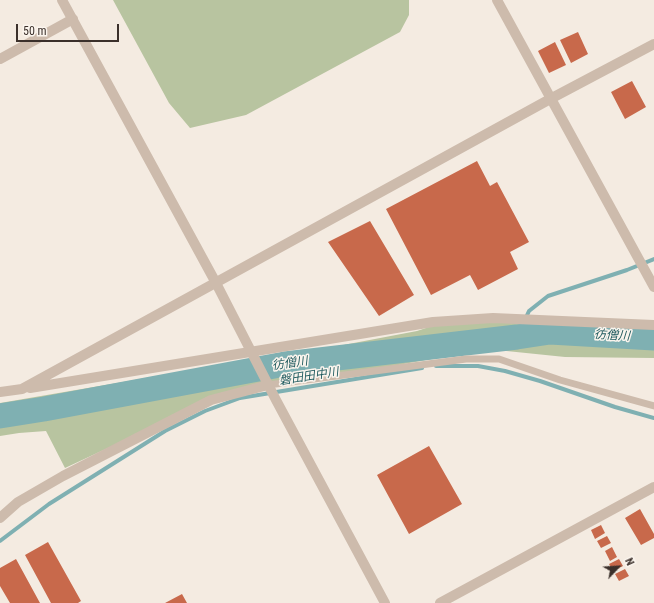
<!DOCTYPE html>
<html>
<head>
<meta charset="utf-8">
<style>
  body { margin:0 }
  #map { position:relative; width:654px; height:603px; overflow:hidden; background:#f4ebe1; font-family:"Roboto Condensed",sans-serif }
  canvas { display:block }
  .north { position:absolute; left:598px; top:547px; width:40px; height:40px; -webkit-text-stroke:3px #fbf5ee; paint-order:stroke; rotate:65deg; font-size:11px; font-weight:700; line-height:16px; text-align:center; color:#3b302b }
  .north::after { content:''; display:block; margin:auto; width:14px; height:18px; background:#3b302b; clip-path:polygon(50% 0,100% 100%,50% 72%,0 100%) }
  .scale { position:absolute; left:16px; top:24px; width:103px; height:18px; box-sizing:border-box; border:2px solid #3b302b; border-top:0; padding-left:5px; font-size:12px; line-height:14px; white-space:nowrap; color:#3b302b; -webkit-text-stroke:3px #fbf5ee; paint-order:stroke }
</style>
</head>
<body>
<div id="map">
<canvas width="654" height="603"></canvas>
<div class="north">N</div>
<div class="scale">50 m</div>
</div>
<script>
const c = document.querySelector('canvas').getContext('2d');
c.lineJoin = 'round';
function fill(path, color) {
  c.fillStyle = color;
  c.fill(path, 'evenodd');
}
function poly(rows) {
  const path = new Path2D();
  for (const r of rows) {
    path.moveTo(r[0], r[1]);
    for (let i = 2; i < r.length; i += 2) path.lineTo(r[i], r[i + 1]);
  }
  return path;
}
function trace(path, color, width, dash) {
  c.strokeStyle = color;
  c.lineWidth = width;
  c.lineCap = dash ? 'butt' : 'round';
  c.setLineDash(dash || []);
  c.stroke(path);
}
function drawText(font, color, halo, rows, align = 'center') {
  c.font = font + ' "Roboto Condensed","Noto Sans JP",sans-serif';
  c.lineWidth = 3;
  c.setLineDash([]);
  c.textBaseline = 'middle';
  c.strokeStyle = halo;
  c.fillStyle = color;
  for (const [text, x, y, turn = 0] of rows) {
    c.save();
    c.translate(x, y);
    c.rotate((+turn || 0) * Math.PI / 180);
    c.textAlign = isNaN(turn) ? turn : align;
    if (halo) c.strokeText(text, 0, 0);
    c.fillText(text, 0, 0);
    c.restore();
  }
}
fill(poly([
  [113,0,409,0,409,15,400,32,246,115,190,128,169,103],
  [447,321,654,325,654,358,565,357,487,349,343,375,268,385,211,400,65,468,46,431,19,433,0,436,0,403,269,357,338,346,417,331]
]), '#b8c4a0');
trace(poly([
  [517,337,529,311,548,296,627,270,654,259],
  [436,366,478,366,505,371,540,381,615,407,654,418],
  [0,541,49,504,165,431,205,411,240,398,422,368]
]), '#7fb0b2', 4);
trace(poly([
  [0,416,44,409,285,364,517,337,550,332,654,338]
]), '#7fb0b2', 25);
fill(poly([
  [578,32,588,54,571,63,560,40],
  [555,42,566,65,549,73,538,51],
  [632,81,646,107,625,119,611,92],
  [477,161,490,186,497,182,529,242,510,252,518,269,478,290,470,275,431,295,386,209],
  [370,221,414,295,379,316,328,242],
  [429,446,462,504,409,534,377,475],
  [640,509,654,534,654,538,641,545,625,518],
  [601,525,605,533,595,539,591,530],
  [607,536,611,543,601,548,597,541],
  [48,542,81,601,78,603,51,603,25,555],
  [612,547,617,557,610,561,605,551],
  [16,559,40,603,10,603,0,586,0,568],
  [619,559,623,566,613,571,609,564],
  [625,569,629,576,619,581,615,574],
  [182,594,187,603,165,603]
]), '#c8694b');
trace(poly([
  [268,385,466,359,499,359,560,380,654,406]
]), '#cdbbac', 7);
trace(poly([
  [497,0,654,287],
  [0,59,73,19],
  [30,388,433,322,493,318,654,325],
  [0,392,22,389,552,98,654,44],
  [0,518,18,502,63,476,211,400,268,385],
  [440,603,654,487]
]), '#cdbbac', 10);
trace(poly([
  [62,0,216,283,276,400,385,603]
]), '#cdbbac', 10);
drawText('italic 12px', '#1f5a5e', '#fbf5ee', [
  ["彷僧川",612,336,3],
  ["彷僧川",290,364,-8],
  ["磐田田中川",309,377,-9]
]);
</script>
</body>
</html>
